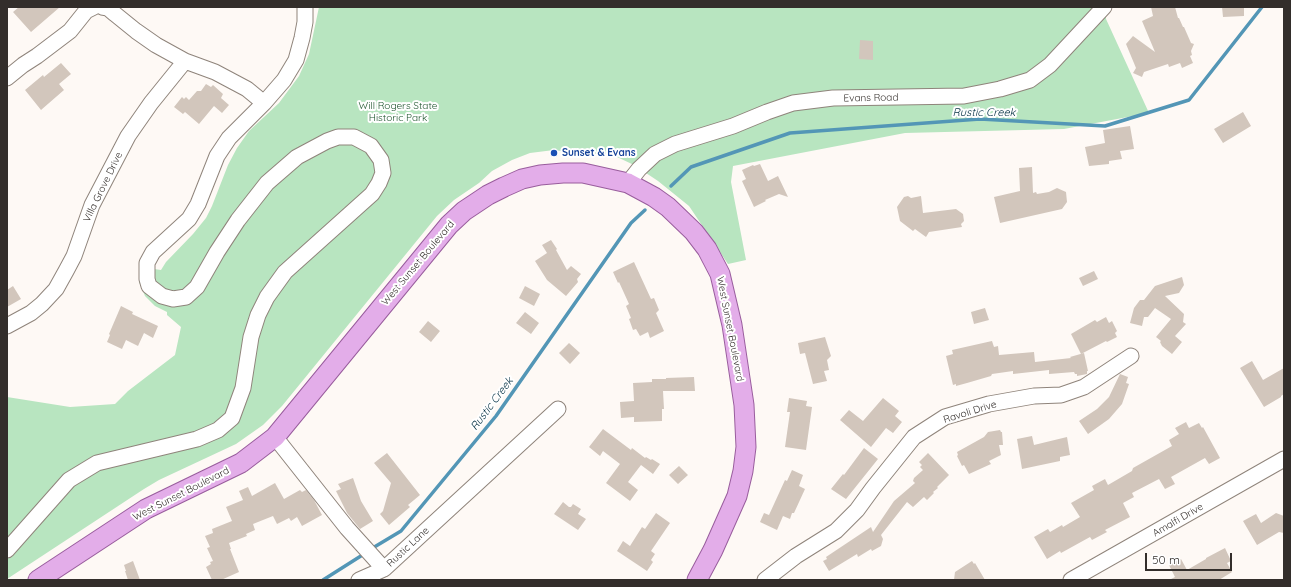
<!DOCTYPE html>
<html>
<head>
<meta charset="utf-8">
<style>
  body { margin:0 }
  #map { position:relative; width:1291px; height:587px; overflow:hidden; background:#fef9f5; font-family:Quicksand,sans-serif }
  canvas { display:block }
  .frame { position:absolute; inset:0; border:8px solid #332e2b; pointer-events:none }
  .scale { position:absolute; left:1145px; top:553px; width:87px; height:18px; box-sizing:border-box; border:2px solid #332e2b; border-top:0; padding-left:5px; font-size:12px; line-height:14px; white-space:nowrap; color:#332e2b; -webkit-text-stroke:3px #fff; paint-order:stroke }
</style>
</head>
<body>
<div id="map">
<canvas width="1291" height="587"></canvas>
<div class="frame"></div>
<div class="scale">50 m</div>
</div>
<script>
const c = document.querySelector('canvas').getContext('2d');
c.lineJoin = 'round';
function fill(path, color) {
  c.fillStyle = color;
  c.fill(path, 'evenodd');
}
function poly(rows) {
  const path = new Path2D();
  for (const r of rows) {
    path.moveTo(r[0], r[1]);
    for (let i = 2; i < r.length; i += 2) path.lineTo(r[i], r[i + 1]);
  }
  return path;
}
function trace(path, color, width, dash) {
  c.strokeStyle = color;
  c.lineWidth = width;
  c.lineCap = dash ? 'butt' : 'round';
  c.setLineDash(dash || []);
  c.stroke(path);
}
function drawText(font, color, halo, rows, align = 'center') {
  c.font = font + ' Quicksand,sans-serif';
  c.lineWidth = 4;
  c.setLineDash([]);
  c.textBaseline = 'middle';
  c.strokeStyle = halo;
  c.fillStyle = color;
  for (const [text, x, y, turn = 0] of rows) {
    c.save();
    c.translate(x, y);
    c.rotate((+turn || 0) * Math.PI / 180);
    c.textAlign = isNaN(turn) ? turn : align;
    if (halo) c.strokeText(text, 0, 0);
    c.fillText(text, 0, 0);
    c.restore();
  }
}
fill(poly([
  [319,7,1106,7,1106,19,1149,113,1064,129,905,133,733,166,731,182,746,260,728,264,689,206,658,181,634,165,617,157,600,154,581,154,554,150,530,153,512,160,492,171,479,183,454,200,437,216,282,406,263,425,236,444,159,480,144,489,7,579,7,397,70,407,115,404,128,391,175,355,181,327,167,315,167,312,155,306,145,296,139,282,140,267,161,270,166,262,193,234,206,218,212,206,228,165,237,148,249,131,279,103,299,76,309,54]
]), '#b8e5c0');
trace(poly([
  [671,186,691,167,790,133,980,119,1105,126,1189,100,1262,7],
  [371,549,401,531,496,416,631,223,645,210],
  [323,580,364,554]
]), '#5396b6', 3.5);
fill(poly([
  [19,7,60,7,31,32,13,12],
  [1151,7,1175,7,1178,18,1179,18,1183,27,1184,27,1191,43,1194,44,1191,51,1192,55,1190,56,1193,63,1182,68,1180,63,1169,67,1168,64,1144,72,1142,77,1133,73,1136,68,1126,44,1133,36,1155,52,1142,21,1153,16],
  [1222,7,1244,7,1244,16,1223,17],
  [860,40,873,41,873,60,859,59],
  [61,63,71,74,59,84,64,90,41,110,25,90,43,75,44,77],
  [206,84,211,87,213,85,223,94,221,98,229,105,222,113,214,106,199,124,185,112,183,114,174,107,182,97,184,99,186,97,189,100,197,91,201,91],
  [1243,112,1251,126,1223,143,1214,129],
  [1130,126,1134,149,1120,151,1122,159,1109,161,1109,164,1089,166,1085,147,1105,143,1103,130],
  [760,164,768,181,778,176,788,197,779,194,765,200,766,201,754,207,742,181,746,179,742,170,753,165,754,166],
  [1032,167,1033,193,1036,192,1037,194,1049,192,1057,188,1066,192,1067,202,1062,209,1000,223,994,197,1020,191,1019,168],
  [908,196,911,198,921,196,923,213,956,209,963,214,964,221,961,224,962,227,929,232,926,237,915,229,913,231,900,221,897,207,904,197],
  [551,240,557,249,556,250,567,270,571,266,581,274,577,279,578,282,566,296,547,280,535,261,547,253,542,245],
  [634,262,651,299,654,298,659,310,656,313,664,331,650,338,648,332,640,336,636,329,633,330,629,319,631,318,626,306,629,304,619,282,618,283,613,272],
  [1094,271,1098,279,1083,286,1079,278],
  [1182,277,1184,285,1179,293,1165,296,1184,314,1183,322,1186,324,1175,336,1182,342,1172,354,1162,346,1160,342,1161,341,1156,337,1171,319,1155,308,1148,317,1144,317,1142,326,1130,323,1134,308,1140,300,1144,300,1155,286],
  [13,286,21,299,7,307,7,290],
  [525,286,540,294,534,306,519,298],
  [121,306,133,312,132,314,158,326,153,338,144,333,138,346,126,340,122,349,107,342,110,335,109,334],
  [985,308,989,320,974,324,971,312],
  [525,312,539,323,531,334,516,323],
  [1106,317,1109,323,1112,321,1117,331,1115,333,1117,337,1107,342,1106,341,1081,354,1071,334,1095,320,1097,322],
  [428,321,440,331,431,342,419,332],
  [825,337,831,356,827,360,829,370,824,371,827,381,813,384,805,353,800,354,798,343],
  [992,341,994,347,998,346,999,355,1034,352,1035,362,1071,358,1070,357,1084,353,1088,371,1087,371,1087,374,1077,376,1077,374,1075,374,1074,372,1049,374,1049,370,1013,374,1013,371,992,374,991,376,967,383,956,386,956,384,953,385,946,356,953,354,952,350],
  [569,343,580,353,570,364,559,353],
  [1252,361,1263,380,1284,368,1284,394,1281,396,1281,397,1264,407,1240,368],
  [1120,374,1128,377,1126,383,1129,384,1122,404,1109,419,1088,434,1079,421,1097,409,1109,397],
  [694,377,695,391,663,391,664,409,662,409,662,421,634,422,634,417,621,418,620,402,634,401,633,383,652,382,652,379,666,379,666,378],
  [789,398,807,401,806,406,812,407,806,450,785,447,790,412,787,412],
  [883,398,899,411,895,416,902,422,893,433,886,428,871,447,840,420,849,410,863,421],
  [1186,422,1189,428,1199,423,1202,428,1203,427,1220,458,1209,464,1205,458,1171,477,1175,484,1165,489,1159,479,1132,493,1134,497,1123,503,1130,517,1105,530,1107,532,1092,540,1090,537,1061,553,1060,551,1047,559,1034,537,1048,529,1050,532,1062,525,1063,527,1080,517,1071,503,1094,490,1092,486,1105,479,1108,485,1132,471,1133,468,1172,446,1169,440,1179,434,1175,428],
  [603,429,631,450,632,448,645,458,646,457,651,460,652,459,660,464,653,474,641,465,628,482,638,490,630,501,606,483,620,464,603,451,600,456,589,447],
  [1000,430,1001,432,1002,432,1003,445,999,445,1001,455,989,461,991,464,969,474,964,465,962,466,957,456,958,455,957,452,984,437,988,432],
  [1032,436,1034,445,1067,437,1070,455,1060,457,1060,461,1022,469,1017,439],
  [864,448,878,459,846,499,831,489,843,474,844,475],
  [387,453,420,495,408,505,410,507,389,525,380,514,383,511,391,483,374,463],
  [928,453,949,475,937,487,938,488,933,492,934,493,927,500,924,497,913,507,907,502,881,535,883,539,881,546,872,551,871,549,858,557,857,554,829,571,823,561,827,559,826,557,871,527,873,532,894,501,915,483,913,481,914,478,923,470,920,467,922,465,919,462],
  [679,466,688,475,678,484,669,475],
  [792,470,803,475,799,486,805,489,794,513,792,513,790,519,783,516,777,530,760,522,764,513,769,515,785,480,787,481],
  [353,478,361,501,373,521,360,529,347,513,336,491,341,489,338,484],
  [275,483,284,499,300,490,302,492,306,490,314,500,322,515,302,526,297,517,291,521,289,518,277,524,273,516,253,524,255,530,246,534,247,536,229,543,231,549,230,549,239,572,221,580,212,580,206,567,211,564,210,562,213,561,207,548,210,547,205,536,213,533,212,529,232,521,226,507,243,500,239,491,248,487,252,496],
  [563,502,569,507,571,507,573,504,581,509,578,514,586,519,578,530,554,514],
  [656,513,670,523,651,551,655,554,651,560,653,562,647,571,617,551,623,541,630,546,642,527,645,529],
  [1276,513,1284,516,1284,533,1279,532,1257,545,1243,521,1256,514,1261,523],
  [1225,548,1231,561,1227,563,1232,572,1219,580,1169,580,1175,577,1169,565,1181,559,1187,570,1206,559,1206,558],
  [133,561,140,580,128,580,125,571,126,571,124,565],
  [972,561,974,564,975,563,985,580,954,580,955,572]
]), '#d2c6bc');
const minor = poly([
  [102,7,108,8,115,14,136,31,156,45,185,61,215,72,247,89,264,103],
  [7,78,23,65,37,56,70,31,86,11,94,7],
  [628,183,639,169,655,154,675,144,733,126,767,112,793,103,833,98,964,96,1000,89,1030,80,1050,65,1104,7],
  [7,326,31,313,42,304,56,289,66,271,74,256,92,205,128,136,151,103,185,61],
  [275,437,347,528,384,569,558,409],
  [7,550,69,480,97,463,197,439,218,430,232,418,243,388,251,337,258,315,267,297,285,272,372,194,379,183,383,173,381,160,371,146,354,137,338,137,327,141,297,157,267,183,238,220,217,252,197,287,186,297,173,299,162,296,149,286,147,279,147,263,153,252,189,219,198,204,217,156,229,138,264,103,284,80,296,60,302,38,305,22,305,7],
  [359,580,384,569],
  [765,580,796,556,836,531,857,510,873,488,914,437,945,417,989,404,1034,396,1061,395,1084,387,1131,356],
  [1071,580,1284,459]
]);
const major = poly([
  [38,580,146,509,241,463,275,437,449,225,464,211,488,195,504,187,522,179,540,175,563,173,583,173,628,183,654,197,668,207,694,232,707,249,720,274,732,325,744,405,746,447,743,471,737,496,713,550,697,580]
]);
trace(minor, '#8f847b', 17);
trace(major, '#995d9d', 21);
trace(minor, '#fff', 15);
trace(major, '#e3ade9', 19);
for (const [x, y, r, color] of [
  [554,153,4,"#1a4fb4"]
]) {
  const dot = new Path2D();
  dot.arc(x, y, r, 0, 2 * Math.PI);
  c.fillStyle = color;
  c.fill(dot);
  trace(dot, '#fff', 1.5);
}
drawText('10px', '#332e2b', '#fff', [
  ["Evans Road",871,98,-1],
  ["Villa Grove Drive",103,187,-64],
  ["West Sunset Boulevard",418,263,-50],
  ["West Sunset Boulevard",730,329,79],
  ["Ravoli Drive",970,412,-17],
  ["West Sunset Boulevard",181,494,-27],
  ["Amalfi Drive",1178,520,-30],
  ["Rustic Lane",408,547,-43]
]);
drawText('10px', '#1f552e', '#fff', [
  ["Will Rogers State",398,106],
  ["Historic Park",398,118]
]);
drawText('bold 10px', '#164399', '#fff', [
  ["Sunset & Evans",562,153]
], 'left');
drawText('italic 11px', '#002e41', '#fff', [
  ["Rustic Creek",984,113],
  ["Rustic Creek",492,404,-53]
]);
</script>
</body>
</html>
